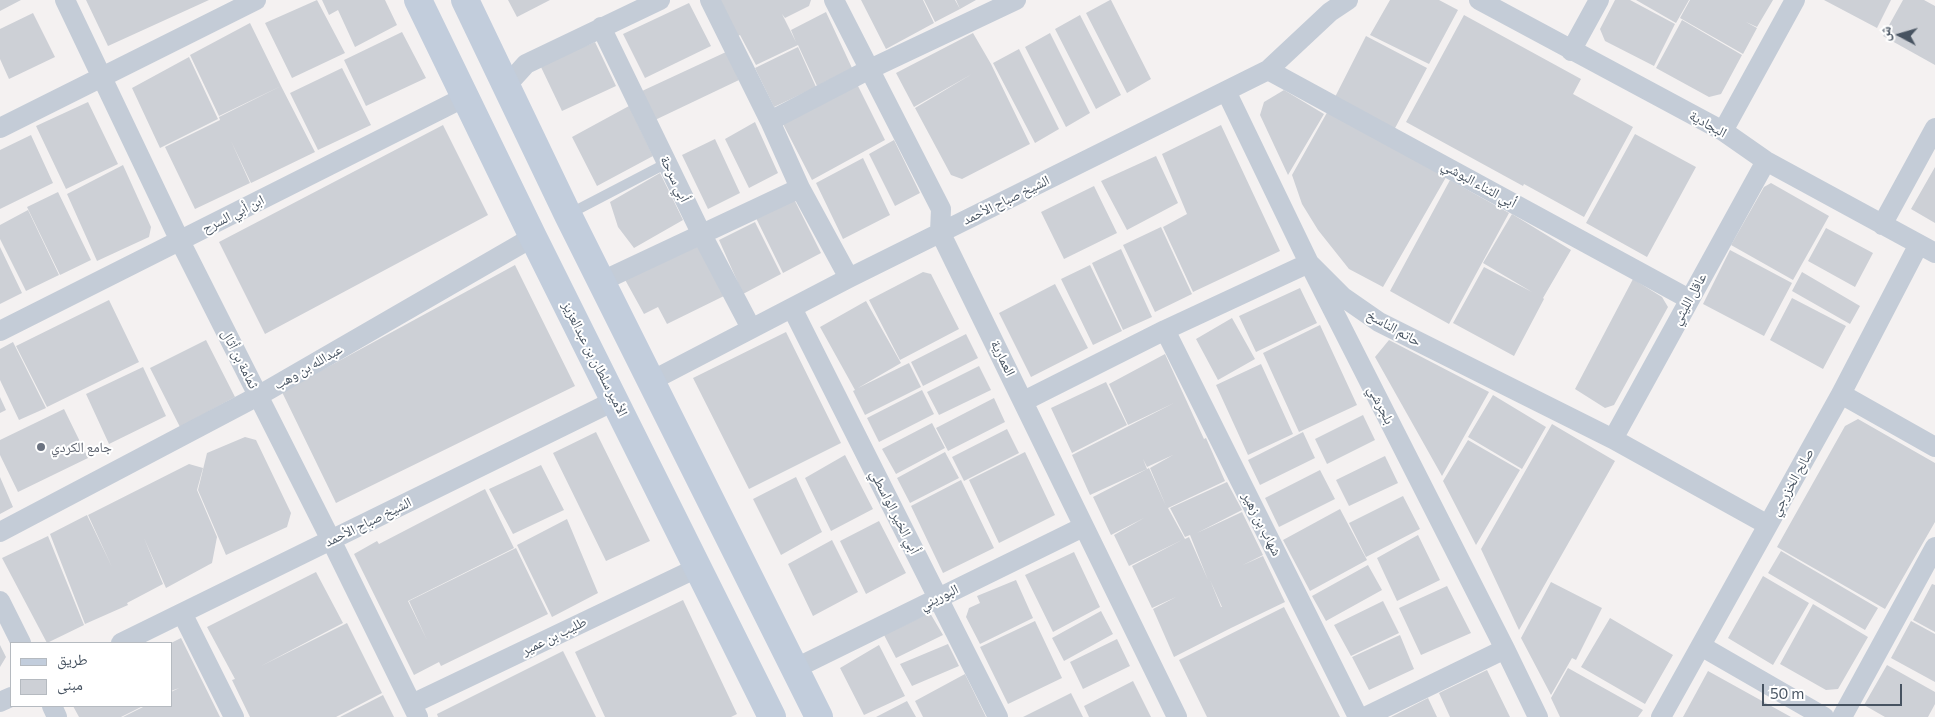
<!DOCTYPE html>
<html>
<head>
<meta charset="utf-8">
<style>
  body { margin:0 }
  #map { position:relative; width:1935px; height:717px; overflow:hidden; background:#f4f1f1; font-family:Commissioner,"Noto Naskh Arabic",sans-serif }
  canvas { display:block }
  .legend { position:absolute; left:10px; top:642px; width:162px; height:65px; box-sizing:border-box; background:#fff; border:1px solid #b5bac0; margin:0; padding:6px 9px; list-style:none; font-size:15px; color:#475361 }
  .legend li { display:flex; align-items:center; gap:10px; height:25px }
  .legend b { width:25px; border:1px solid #b5bac0 }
  .north { position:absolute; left:1875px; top:10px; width:50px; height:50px; -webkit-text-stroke:4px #fff; paint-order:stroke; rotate:276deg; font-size:14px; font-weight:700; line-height:20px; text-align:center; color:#475361 }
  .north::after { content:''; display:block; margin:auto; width:18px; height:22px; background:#475361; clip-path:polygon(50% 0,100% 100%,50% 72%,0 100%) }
  .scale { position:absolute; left:1762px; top:684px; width:140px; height:22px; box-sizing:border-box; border:2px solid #475361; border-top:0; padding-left:6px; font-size:15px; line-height:18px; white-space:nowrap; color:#475361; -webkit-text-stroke:4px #fff; paint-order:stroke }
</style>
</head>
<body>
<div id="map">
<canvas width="1935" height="717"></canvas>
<ul class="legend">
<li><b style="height:6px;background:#c2cddc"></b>طريق</li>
<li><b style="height:14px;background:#cdd0d6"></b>مبنى</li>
</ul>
<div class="north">ش</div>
<div class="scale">50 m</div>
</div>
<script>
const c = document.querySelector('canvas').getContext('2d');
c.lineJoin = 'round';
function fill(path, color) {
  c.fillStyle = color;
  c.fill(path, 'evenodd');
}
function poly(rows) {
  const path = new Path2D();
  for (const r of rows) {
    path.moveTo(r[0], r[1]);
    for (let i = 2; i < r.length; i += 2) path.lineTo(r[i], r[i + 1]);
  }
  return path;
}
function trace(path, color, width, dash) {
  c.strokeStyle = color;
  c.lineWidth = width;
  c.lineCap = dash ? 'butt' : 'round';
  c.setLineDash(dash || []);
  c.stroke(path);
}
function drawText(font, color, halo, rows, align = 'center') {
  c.font = font + ' Commissioner,"Noto Naskh Arabic",sans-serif';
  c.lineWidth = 4;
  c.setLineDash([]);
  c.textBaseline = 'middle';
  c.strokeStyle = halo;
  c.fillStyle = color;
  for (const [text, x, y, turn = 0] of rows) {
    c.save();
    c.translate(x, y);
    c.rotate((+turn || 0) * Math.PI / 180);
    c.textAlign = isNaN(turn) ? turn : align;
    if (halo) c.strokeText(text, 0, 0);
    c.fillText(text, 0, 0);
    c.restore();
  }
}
fill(poly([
  [0,0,21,0,0,11],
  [86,0,209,0,108,46],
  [317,0,345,53,292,78,265,23],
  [322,0,385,0,397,25,355,47,338,10,329,15],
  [508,0,550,0,517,17],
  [720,0,811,0,809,6,785,18,782,14,796,42,791,30,826,12,852,68,817,86,798,45,756,65,740,35,738,36],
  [861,0,923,0,934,23,886,49],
  [924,0,955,0,960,9,935,22],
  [956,0,976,0,960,9],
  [1110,0,1111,0,1151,79,1127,93,1086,13],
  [1390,0,1439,0,1458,10,1429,64,1370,35],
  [1615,0,1630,0,1675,24,1654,66,1605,41,1600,29],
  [1636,0,1689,0,1676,23],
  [1690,0,1773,0,1757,27,1746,22,1757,28,1743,54,1680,18],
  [1824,0,1891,0,1877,28],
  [1903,0,1924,0,1935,6,1935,65,1883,36],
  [689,3,711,46,645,78,623,34],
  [33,13,55,57,9,79,0,59,0,29],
  [1080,15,1121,95,1096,109,1055,29],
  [1464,15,1581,79,1573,94,1633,127,1584,217,1524,184,1523,186,1406,122],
  [1682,20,1742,55,1721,94,1709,97,1656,68],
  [250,23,281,86,219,116,190,55],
  [402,32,426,78,366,106,344,60],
  [973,33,991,64,1030,144,962,179,951,175,915,108,972,74,914,107,896,73],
  [1050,33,1090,113,1066,127,1025,47],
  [1366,36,1427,68,1394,130,1334,99],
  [595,42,616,86,562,111,540,65],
  [798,47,816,87,774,107,755,68],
  [1019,49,1059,129,1035,143,993,63],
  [726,52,739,80,655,120,642,91],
  [189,57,218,119,160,148,132,88],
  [342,68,371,125,318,150,290,93],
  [857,84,885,140,812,180,783,124],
  [281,86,315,152,251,183,231,141,250,183,195,209,165,147,220,120,219,117],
  [1284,90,1324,114,1288,175,1260,115,1264,102],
  [88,102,118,164,66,189,36,126],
  [629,106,653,156,597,186,572,137],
  [1329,109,1449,172,1383,287,1349,269,1318,230,1302,204,1292,175],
  [755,122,778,173,749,188,725,139],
  [443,125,488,215,265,334,219,242],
  [1221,125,1280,251,1193,292,1163,227,1187,214,1162,154],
  [1635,134,1696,167,1647,257,1586,223],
  [31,135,53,183,0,209,0,150],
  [715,139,740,193,708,209,682,155],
  [894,140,920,193,895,206,869,154],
  [1156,156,1178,203,1127,230,1101,181],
  [863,158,890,215,843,239,816,183],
  [123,165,151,227,149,237,97,261,67,194],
  [1935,167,1935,223,1911,209],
  [660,173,683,220,634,248,618,227,610,202],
  [1450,180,1509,213,1449,324,1390,291],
  [1771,183,1829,216,1793,280,1731,245,1764,187],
  [1094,186,1117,233,1064,259,1041,212],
  [58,192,91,260,60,275,27,207],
  [794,199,821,253,783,273,756,218],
  [28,210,59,275,26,291,0,239,0,225],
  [1512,214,1571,250,1543,298,1544,299,1514,356,1453,323,1484,267,1532,292,1483,263],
  [755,222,781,274,743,294,719,240],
  [1161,227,1192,294,1155,312,1123,245],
  [1826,228,1873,253,1855,287,1808,261],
  [699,241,724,296,667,324,658,307,644,314,623,276],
  [0,247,22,293,0,304],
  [1121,249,1152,317,1123,330,1092,263],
  [1730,250,1792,283,1764,336,1703,304],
  [515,265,575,386,336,503,282,392],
  [1090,265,1122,331,1093,345,1061,279],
  [923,272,931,274,959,329,900,360,869,300],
  [1802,272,1860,306,1850,324,1792,291],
  [1633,279,1662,297,1668,307,1614,405,1605,408,1575,389],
  [1055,284,1088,348,1031,377,999,313],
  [1300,288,1317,323,1256,352,1239,316],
  [1792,298,1846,326,1823,369,1770,340],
  [109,300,139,362,47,407,16,346],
  [866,301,901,363,858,388,909,363,921,387,865,415,853,391,855,390,820,327],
  [1232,318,1255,359,1218,380,1196,339],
  [1320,325,1357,405,1299,432,1263,353],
  [786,332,841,443,749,489,693,378],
  [966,334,978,358,923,386,911,362],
  [206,340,235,397,180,427,150,368],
  [1389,340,1489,392,1442,476,1375,357],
  [13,342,46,408,19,420,0,380,0,349],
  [1165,354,1204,439,1206,438,1225,481,1168,508,1185,539,1189,537,1208,580,1190,535,1185,537,1170,508,1227,482,1242,510,1197,533,1242,512,1263,555,1243,565,1263,556,1285,602,1231,628,1174,657,1153,609,1176,597,1152,608,1132,566,1182,540,1129,566,1114,535,1144,518,1111,535,1093,497,1149,468,1166,506,1150,468,1173,455,1147,467,1143,459,1147,469,1090,495,1072,455,1174,403,1128,425,1109,384],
  [1210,580,1222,607,1221,607],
  [1261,364,1293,434,1248,455,1216,385],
  [979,366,991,390,939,415,927,392],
  [143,367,166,416,109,444,86,394],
  [1106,382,1127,425,1072,453,1051,408],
  [922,390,934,414,879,442,867,418],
  [1493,395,1546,427,1522,469,1468,437],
  [0,397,6,410,0,413],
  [994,398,1005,422,948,451,936,428],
  [64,409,88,458,18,492,0,455,0,440],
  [1363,415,1375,440,1327,464,1315,439],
  [1858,419,1935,463,1935,522,1885,609,1777,547,1845,426],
  [932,423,945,448,896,474,882,449],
  [1552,424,1615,461,1519,630,1481,549],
  [1007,429,1019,453,964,481,952,457],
  [596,432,650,541,606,561,553,453],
  [1303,432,1315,458,1260,485,1248,460],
  [245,437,256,440,291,513,287,527,226,555,198,490,207,453],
  [1468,440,1520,470,1476,545,1443,481],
  [945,452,959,478,910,503,897,478],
  [1025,452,1055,515,999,543,969,480],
  [845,455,873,509,831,531,805,478],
  [1385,456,1398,483,1349,506,1336,480],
  [189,464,203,468,197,490,217,537,212,563,166,588,144,538,163,584,127,603,128,605,85,624,50,534,87,515,112,567,88,515],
  [541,465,564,510,513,534,489,489],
  [1320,470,1335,499,1279,527,1265,498],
  [0,477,13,507,0,514],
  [796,477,822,532,781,555,753,499],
  [961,480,994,548,943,573,911,506],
  [485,489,514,548,408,601,427,640,409,601,516,548,548,614,441,666,439,662,414,675,354,554,377,541,379,544],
  [1403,496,1420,529,1366,557,1349,523],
  [1340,509,1367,560,1310,591,1283,540],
  [567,519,598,593,552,617,517,545],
  [879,521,906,573,866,594,840,541],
  [1418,535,1440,580,1397,601,1377,558],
  [48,536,84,625,47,643,2,558],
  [832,540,858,592,813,616,788,564],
  [1781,551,1878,608,1865,630,1768,573],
  [1074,552,1100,607,1053,632,1025,575],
  [1368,565,1382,590,1326,621,1312,596],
  [316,572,343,623,261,666,347,623,382,693,336,717,250,717,232,680,235,679,207,627],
  [1763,576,1809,603,1773,665,1728,638],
  [1016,580,1033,618,980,644,966,617,969,608,980,603,977,596],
  [1551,582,1602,608,1576,660,1572,658,1551,695,1521,638],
  [1932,584,1935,585,1935,632,1913,620],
  [1447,586,1471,633,1421,655,1399,608],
  [683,600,737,714,731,717,605,717,575,652],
  [1383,601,1399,633,1351,656,1334,625],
  [1813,604,1868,637,1838,689,1826,690,1780,664],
  [1284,607,1340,717,1207,717,1179,660],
  [1101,611,1113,634,1064,661,1052,638],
  [930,613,943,635,896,658,884,635],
  [1610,618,1673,655,1645,704,1581,667],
  [1035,621,1062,678,1008,704,980,647],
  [1911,621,1935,634,1935,682,1891,658],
  [1400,635,1414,669,1369,690,1352,657],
  [181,638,220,717,123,717,145,706,171,706,171,692,179,688,171,691,171,643],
  [1117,639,1130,666,1083,689,1070,662],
  [948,644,959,666,912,686,900,664],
  [0,645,6,657,0,667],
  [879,645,905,696,864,715,840,668],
  [563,651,596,717,438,717,437,714],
  [1887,665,1935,692,1935,704,1928,717,1885,717,1864,705],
  [1568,668,1643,710,1638,717,1560,717,1551,698],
  [1487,670,1510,717,1450,717,1439,693],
  [1708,671,1791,717,1683,717],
  [965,674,986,717,923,717,915,701],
  [1133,681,1151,717,1089,717,1084,706],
  [1071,693,1083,717,1023,717],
  [383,695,394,717,340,717],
  [1428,698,1437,717,1391,717],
  [907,701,916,717,876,717],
  [73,706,143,706,121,717,79,717]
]), '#cdd0d6');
trace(poly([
  [569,214,667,163]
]), '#c4ccd7', 10);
trace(poly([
  [65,0,180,241,331,540,418,717],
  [710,0,770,121,800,188,849,278],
  [834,0,941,209,940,232,1177,717],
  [1479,0,1723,131,1766,161,1935,253],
  [601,27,702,235,751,328],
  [1571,51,1599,0],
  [1268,70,1689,299],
  [507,85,526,64,660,0],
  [1226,91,1309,263,1505,649,1538,717],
  [770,121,870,69,1016,0],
  [0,128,256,0],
  [1723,131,1795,0],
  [1882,225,1935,128],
  [602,281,800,188],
  [792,308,998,717],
  [1165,330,1358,717],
  [0,331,465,97],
  [651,381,849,278,1268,70,1330,12,1348,0],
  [1841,394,1935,447],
  [1024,401,1165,330,1309,263,1343,297,1379,322,1613,439,1768,525],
  [1613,439,1766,161],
  [0,532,258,396,533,237],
  [0,601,21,643],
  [182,613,234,717],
  [121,643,616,400],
  [1701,646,1824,717],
  [796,668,1083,527],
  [0,702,11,697],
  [412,704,697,568],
  [52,706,57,717],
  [1365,717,1505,649],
  [1661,717,1841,394,1919,244],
  [1842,717,1935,547]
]), '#c4ccd7', 20);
trace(poly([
  [418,0,533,237,772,717],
  [465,0,568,215,819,717]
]), '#c2cddc', 28);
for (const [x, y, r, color] of [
  [41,447,5,"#6b7280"]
]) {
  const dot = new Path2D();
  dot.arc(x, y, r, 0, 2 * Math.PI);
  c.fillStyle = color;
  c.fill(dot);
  trace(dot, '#fff', 2);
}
drawText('14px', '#475361', '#fff', [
  ["البجادية",1708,124,29],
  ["أبي سرحة",675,179,64],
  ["أبي الثناء البوشي",1479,184,29],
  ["الشيخ صباح الأحمد",1006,200,-26],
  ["ابن أبي السرح",233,214,-27],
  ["عاقل الليثي",1689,299,-61],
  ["حاتم الناسخ",1394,328,29],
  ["العمارية",1003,358,64],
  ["ثمامة بن أثال",240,359,63],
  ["الأمير سلطان بن عبدالعزيز",595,359,63],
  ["عبدالله بن وهب",308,367,-30],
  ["بلجرشي",1381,405,63],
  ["صالح الخزرجي",1792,482,-61],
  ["أبي الخير الواسطي",895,512,63],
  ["الشيخ صباح الأحمد",368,522,-26],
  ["شهاب بن زهير",1262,524,63],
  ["البوريني",939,597,-26],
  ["طليب بن عمير",554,636,-26]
]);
drawText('14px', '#5b616d', '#fff', [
  ["جامع الكردي",51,447]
], 'left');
</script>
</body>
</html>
